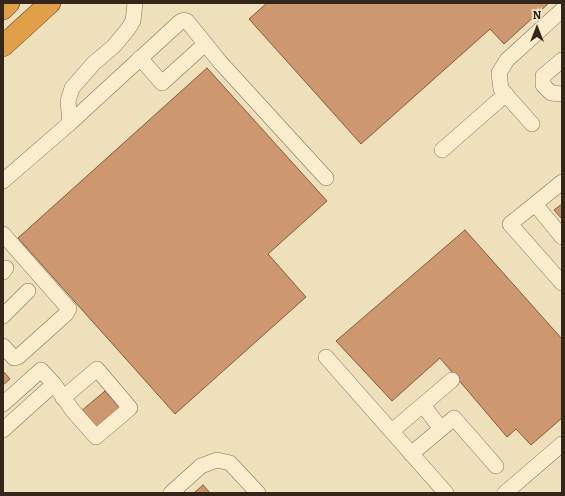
<!DOCTYPE html>
<html>
<head>
<meta charset="utf-8">
<style>
  body { margin:0 }
  #map { position:relative; width:565px; height:496px; overflow:hidden; background:#eee0bb; font-family:Bitter,serif }
  canvas { display:block }
  .frame { position:absolute; inset:0; border:4px solid #34271a; pointer-events:none }
  .north { position:absolute; left:517px; top:8px; width:40px; height:40px; -webkit-text-stroke:3px #f5eacb; paint-order:stroke; rotate:0deg; font-size:11px; font-weight:700; line-height:16px; text-align:center; color:#34271a }
  .north::after { content:''; display:block; margin:auto; width:14px; height:18px; background:#34271a; clip-path:polygon(50% 0,100% 100%,50% 72%,0 100%) }
</style>
</head>
<body>
<div id="map">
<canvas width="565" height="496"></canvas>
<div class="frame"></div>
<div class="north">N</div>
</div>
<script>
const c = document.querySelector('canvas').getContext('2d');
c.lineJoin = 'round';
function fill(path, color) {
  c.fillStyle = color;
  c.fill(path, 'evenodd');
}
function poly(rows) {
  const path = new Path2D();
  for (const r of rows) {
    path.moveTo(r[0], r[1]);
    for (let i = 2; i < r.length; i += 2) path.lineTo(r[i], r[i + 1]);
  }
  return path;
}
function trace(path, color, width, dash) {
  c.strokeStyle = color;
  c.lineWidth = width;
  c.lineCap = dash ? 'butt' : 'round';
  c.setLineDash(dash || []);
  c.stroke(path);
}
const building = poly([
  [267,3,549,3,504,44,490,29,361,144,249,19,267,3],
  [207,68,327,201,268,254,306,297,175,414,18,238,207,68],
  [562,204,562,219,554,210,562,204],
  [465,230,562,339,562,418,531,445,516,429,507,437,440,358,392,401,336,341,465,230],
  [3,371,10,379,3,385,3,371],
  [105,391,121,409,96,431,80,412,105,391],
  [203,485,210,493,194,493,203,485]
]);
fill(building, '#cd9870');
trace(building, '#85593b', 1);
const minor = poly([
  [140,58,162,83,205,44],
  [562,60,543,76,543,85,551,93,562,94],
  [70,123,68,101,72,88,94,63,114,46,128,29,133,21,135,3],
  [532,124,501,89,499,73,507,60,562,10],
  [442,150,506,94],
  [3,181,70,123,181,21,184,20,187,21,220,62,326,178],
  [562,182,535,204,562,237],
  [535,204,510,224,562,283],
  [3,234,69,309,66,314,18,357,14,358,3,346],
  [3,272,6,268],
  [3,316,28,291],
  [326,357,446,493],
  [3,404,41,370,54,384,73,411,96,437,130,408,97,369,63,398],
  [423,405,441,429],
  [3,430,54,384],
  [392,431,452,380],
  [411,454,454,418,496,466],
  [171,493,201,466,217,460,230,463,258,493],
  [505,493,562,444]
]);
const highway = poly([
  [3,9,9,3],
  [3,46,50,3]
]);
trace(minor, '#856f55', 16);
trace(highway, '#523d2a', 22);
trace(minor, '#f9edce', 15);
trace(highway, '#e1a048', 21);
</script>
</body>
</html>
